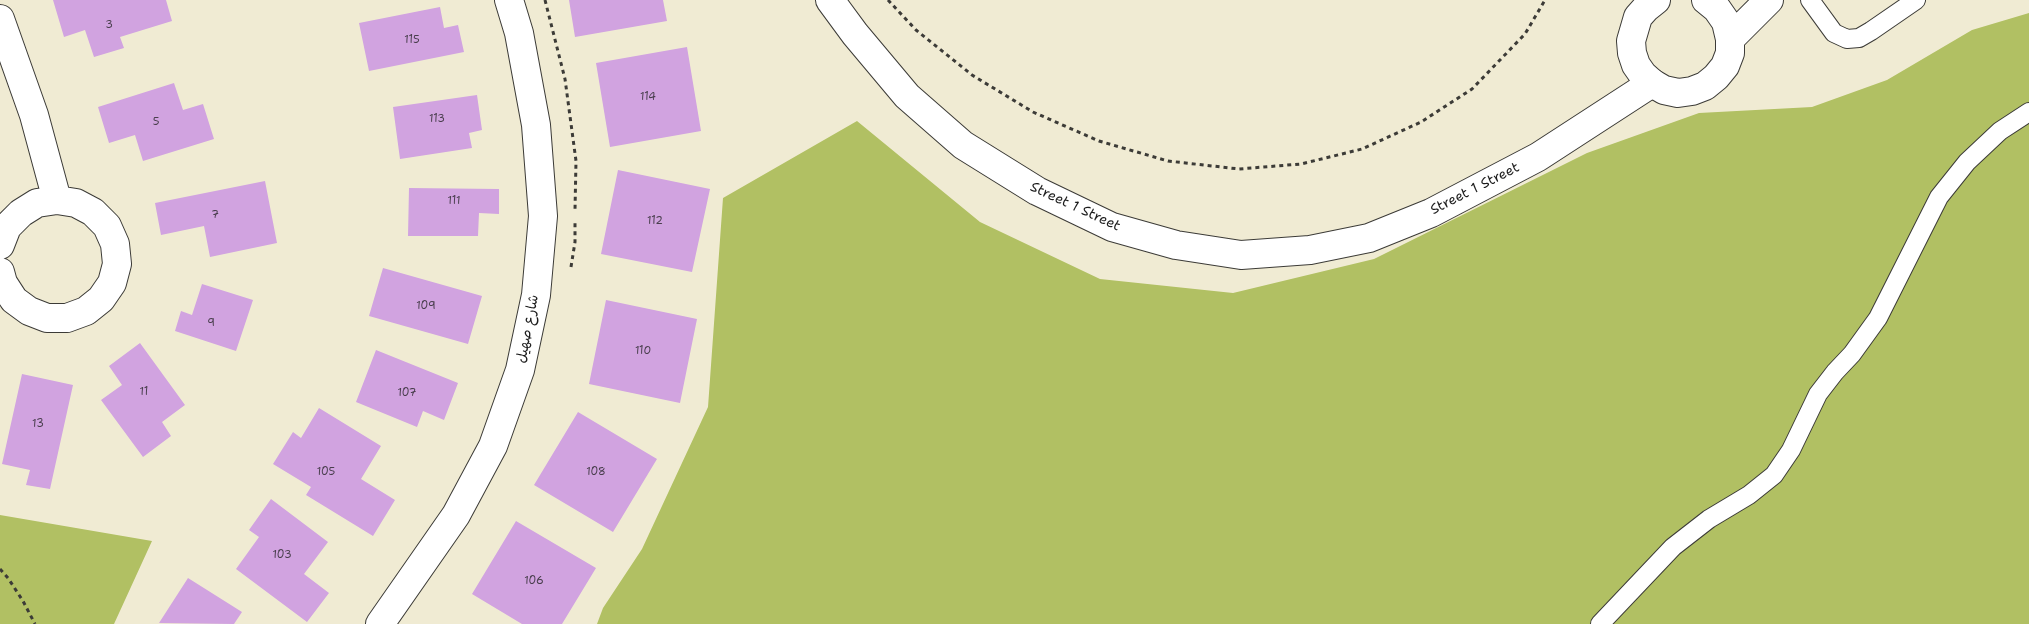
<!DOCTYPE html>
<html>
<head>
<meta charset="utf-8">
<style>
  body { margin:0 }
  canvas { display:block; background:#f0ebd3 }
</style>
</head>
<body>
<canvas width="2029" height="624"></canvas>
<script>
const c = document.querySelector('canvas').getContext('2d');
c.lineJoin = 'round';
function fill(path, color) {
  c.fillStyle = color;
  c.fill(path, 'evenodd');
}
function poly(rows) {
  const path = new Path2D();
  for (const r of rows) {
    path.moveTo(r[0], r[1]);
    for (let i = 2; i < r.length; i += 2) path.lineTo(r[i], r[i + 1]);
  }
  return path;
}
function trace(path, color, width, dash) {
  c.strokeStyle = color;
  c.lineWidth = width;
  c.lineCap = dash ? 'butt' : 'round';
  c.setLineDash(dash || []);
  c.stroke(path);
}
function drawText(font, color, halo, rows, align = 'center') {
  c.font = font + ' "Shantell Sans","Playpen Sans Arabic",sans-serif';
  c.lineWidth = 4;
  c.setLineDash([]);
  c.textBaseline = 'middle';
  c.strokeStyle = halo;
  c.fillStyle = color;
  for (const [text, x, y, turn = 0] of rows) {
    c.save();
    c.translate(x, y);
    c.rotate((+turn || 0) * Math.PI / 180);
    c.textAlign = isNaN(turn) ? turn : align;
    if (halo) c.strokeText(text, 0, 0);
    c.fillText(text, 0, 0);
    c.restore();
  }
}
fill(poly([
  [2029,13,2029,624,597,624,603,608,642,549,708,407,723,198,857,121,980,222,1100,279,1233,293,1374,259,1587,153,1699,113,1812,107,1887,80,1972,30],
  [0,515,152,541,114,624,0,624]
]), '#b1c063');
fill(poly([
  [53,0,166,0,172,21,120,37,124,48,94,57,85,30,64,37],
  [569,0,663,0,667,21,575,37],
  [440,7,444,28,458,25,464,52,369,71,359,23],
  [687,47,701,131,610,147,596,63],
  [174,83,183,110,203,104,214,139,143,161,135,135,109,143,98,107],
  [477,95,482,130,469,133,472,148,400,159,393,107],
  [618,170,710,189,692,272,601,254],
  [265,181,277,243,210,257,204,226,161,235,155,203],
  [409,188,499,189,499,214,479,213,478,236,408,236],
  [383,268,482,296,468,344,369,316],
  [202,284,253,300,236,351,175,331,181,311,192,315],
  [606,300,697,319,680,403,589,384],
  [140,343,185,405,162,422,171,436,143,457,101,400,122,385,109,366],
  [376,350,458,383,444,420,423,411,417,427,356,402],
  [22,374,73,385,50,489,26,485,30,470,2,464],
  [319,408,381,446,361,479,395,500,373,536,306,495,311,487,273,464,293,432,301,438],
  [578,412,657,459,613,532,534,485],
  [271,499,328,542,304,574,329,593,307,622,236,569,259,537,249,530],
  [516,521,596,568,562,624,522,624,472,594],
  [188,578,242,612,234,624,159,623]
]), '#d1a3e0');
const service = poly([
  [1810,0,1834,33,1847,39,1859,38,1871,31,1916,0],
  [1600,624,1673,547,1709,519,1749,495,1774,475,1791,450,1818,394,1835,372,1852,354,1878,318,1939,197,1967,162,2000,131,2029,112]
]);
const minor = poly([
  [1656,0,1646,8,1638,17,1631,41,1632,53,1636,65,1643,75,1652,83,1664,90,1678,93,1692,91,1705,86,1716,77,1725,66,1730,53,1730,39,1726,22,1717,9,1706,0],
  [0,19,34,115,57,200],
  [1730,39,1769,0],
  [0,245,7,227,21,213,37,203,57,200,76,203,93,212,107,226,115,244,117,264,112,283,101,299,86,311,67,318,47,318,29,311,14,300,3,283,0,272],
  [380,624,456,515,493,446,520,370,536,295,543,216,536,125,519,33,509,0]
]);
const tertiary = poly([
  [830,0,855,34,907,96,963,145,1037,191,1112,227,1176,245,1241,255,1310,250,1369,238,1431,213,1538,157,1652,83]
]);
trace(service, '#3c3b37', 20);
trace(minor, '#3c3b37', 30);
trace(tertiary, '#3c3b37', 30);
trace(poly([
  [545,0,565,79,576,161,575,210],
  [888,0,916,30,972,75,1033,112,1099,141,1168,161,1239,169,1301,164,1362,149,1421,122,1472,89,1525,34,1545,0],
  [571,267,575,242,575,221],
  [0,569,8,578,23,601,35,624]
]), '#3c3b37', 3, [4, 4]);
trace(service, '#fff', 18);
trace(minor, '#fff', 28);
trace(tertiary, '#fff', 28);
drawText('11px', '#493e4d', null, [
  ["3",109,25],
  ["115",412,40],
  ["114",648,97],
  ["113",437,119],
  ["5",156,122],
  ["111",454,201],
  ["7",215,215],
  ["112",655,221],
  ["109",426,306],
  ["9",211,323],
  ["110",643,351],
  ["11",144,392],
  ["107",407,393],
  ["13",38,424],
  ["105",326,472],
  ["108",596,472],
  ["103",282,555],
  ["106",534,581]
]);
drawText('14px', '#1c1c1c', '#fff', [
  ["Street 1 Street",1475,189,-27],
  ["Street 1 Street",1075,207,25],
  ["شارع صهيل",528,329,-79]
]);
</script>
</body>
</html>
